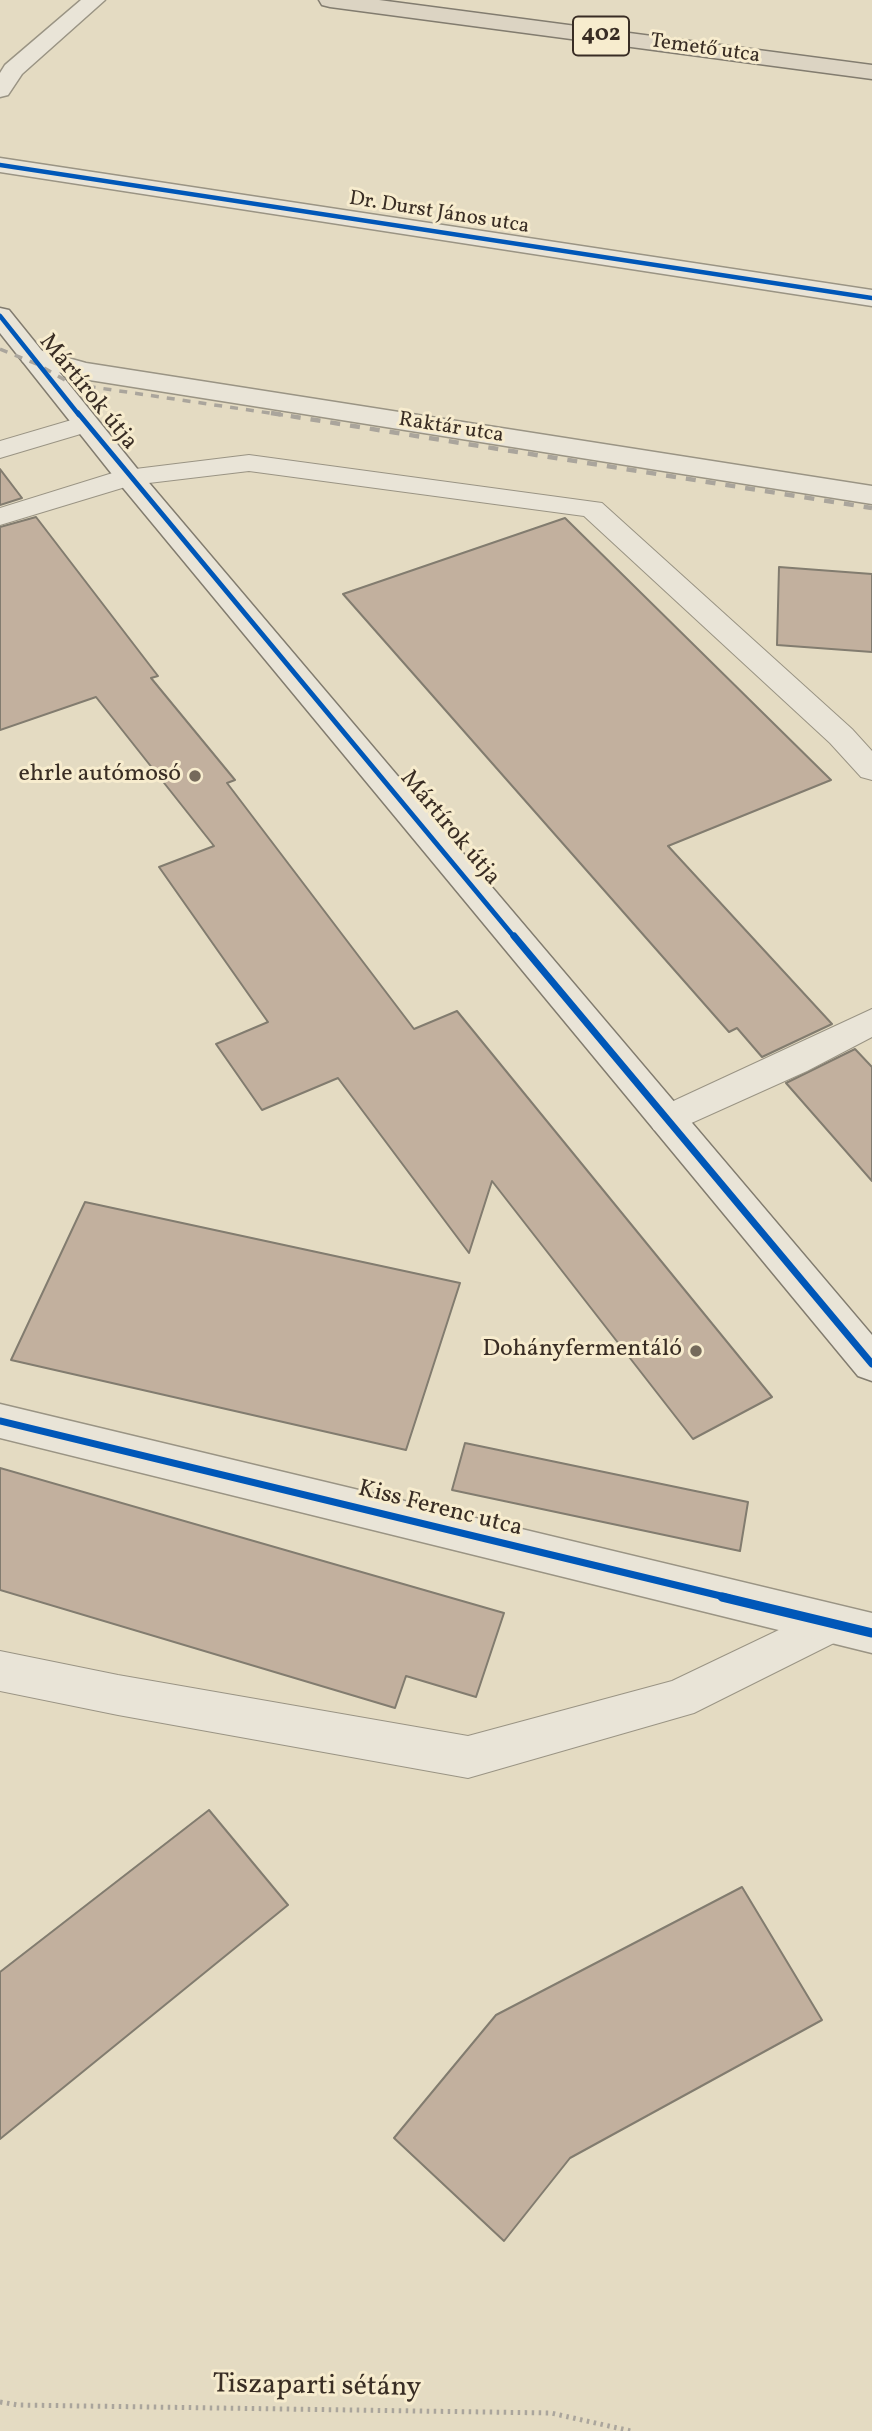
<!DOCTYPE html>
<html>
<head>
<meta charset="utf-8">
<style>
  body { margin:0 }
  canvas { display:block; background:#e4dbc2 }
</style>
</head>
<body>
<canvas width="872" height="2431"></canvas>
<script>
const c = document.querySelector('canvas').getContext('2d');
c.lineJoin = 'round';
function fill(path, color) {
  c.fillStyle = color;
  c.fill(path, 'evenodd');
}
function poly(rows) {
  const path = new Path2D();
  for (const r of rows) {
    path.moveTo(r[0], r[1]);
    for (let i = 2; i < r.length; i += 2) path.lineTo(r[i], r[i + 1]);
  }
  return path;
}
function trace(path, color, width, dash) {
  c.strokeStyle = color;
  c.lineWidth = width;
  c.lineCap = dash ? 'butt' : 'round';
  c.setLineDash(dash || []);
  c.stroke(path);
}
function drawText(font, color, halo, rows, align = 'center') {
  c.font = font + ' Vollkorn,serif';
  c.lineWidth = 6;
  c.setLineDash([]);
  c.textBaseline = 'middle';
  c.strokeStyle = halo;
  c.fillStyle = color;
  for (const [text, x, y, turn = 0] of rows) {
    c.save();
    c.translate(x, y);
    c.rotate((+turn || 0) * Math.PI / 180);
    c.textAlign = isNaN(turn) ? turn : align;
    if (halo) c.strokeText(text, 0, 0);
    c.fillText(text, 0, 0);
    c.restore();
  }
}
const building = poly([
  [0,469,22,498,0,505,0,469],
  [36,517,158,676,151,678,235,780,227,783,414,1029,457,1011,772,1397,693,1439,492,1181,469,1253,338,1078,262,1110,216,1044,268,1022,159,867,214,846,96,697,0,730,0,527,36,517],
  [565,518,831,780,668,846,832,1024,762,1057,737,1028,729,1032,343,594,565,518],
  [779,567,872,574,872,652,777,645,779,567],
  [855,1049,872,1067,872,1181,786,1083,855,1049],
  [85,1202,460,1283,406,1450,11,1360,85,1202],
  [465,1443,748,1502,740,1551,452,1490,465,1443],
  [0,1468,504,1613,476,1697,406,1676,395,1708,0,1590,0,1468],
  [209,1810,288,1905,0,2139,0,1972,209,1810],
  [742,1887,822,2020,570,2158,504,2241,394,2138,496,2015,742,1887]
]);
fill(building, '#c2b09e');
trace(building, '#827c6f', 2);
const lane = poly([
  [85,416,94,418,98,424,94,430,0,458,0,441,85,416],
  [249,455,602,503,852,729,872,751,872,780,861,777,830,743,584,516,249,471,132,485,0,525,0,508,119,471,249,455],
  [872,1009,872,1037,807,1071,667,1134,654,1130,649,1120,654,1110,872,1009],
  [829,1606,844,1612,850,1625,844,1638,694,1713,468,1778,118,1715,0,1691,0,1651,118,1675,468,1736,672,1681,829,1606]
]);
const street = poly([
  [81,0,105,0,22,74,8,95,0,97,0,73,5,65,81,0],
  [0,158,872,290,872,306,0,172,0,158],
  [32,348,86,363,872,486,872,504,83,379,23,362,19,356,23,350,32,348],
  [0,1404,872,1613,872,1653,0,1438,0,1404]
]);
const secondary = poly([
  [0,308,9,310,139,471,872,1335,872,1381,858,1376,119,483,0,333,0,308]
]);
const primary = poly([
  [319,0,379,0,872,65,872,79,330,7,322,5,319,0]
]);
trace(lane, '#9a9484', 2);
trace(street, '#9a9484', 3);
trace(secondary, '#827c6f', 3);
trace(primary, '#827c6f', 3);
trace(poly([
  [0,2402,18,2405,551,2413,631,2431]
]), '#aaa59c', 5, [2.5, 4.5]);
fill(lane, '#e9e4d7');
fill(street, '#e9e4d7');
fill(secondary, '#e9e4d7');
fill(primary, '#dcd4c3');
trace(poly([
  [0,349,39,365,72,384,283,415]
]), '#aaa59c', 3.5, [8, 8]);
trace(poly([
  [271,413,872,508]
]), '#aaa59c', 4.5, [10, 10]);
trace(poly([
  [0,165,872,298],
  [0,316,79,415]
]), '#0057b8', 4.5);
trace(poly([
  [78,413,515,938]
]), '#0057b8', 5);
trace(poly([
  [514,936,872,1364],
  [0,1421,729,1598]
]), '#0057b8', 7);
trace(poly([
  [722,1597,872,1633]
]), '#0057b8', 9);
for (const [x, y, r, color] of [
  [195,776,7,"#756a5b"],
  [696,1351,7,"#756a5b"]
]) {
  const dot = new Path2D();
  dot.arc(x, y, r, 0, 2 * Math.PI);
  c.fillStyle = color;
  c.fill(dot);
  trace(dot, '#f7ecce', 2.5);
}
drawText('21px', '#392d24', '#f7ecce', [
  ["Temető utca",705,50,8],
  ["Dr. Durst János utca",439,214,9],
  ["Raktár utca",451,429,9]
]);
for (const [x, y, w] of [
  [601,36,56]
]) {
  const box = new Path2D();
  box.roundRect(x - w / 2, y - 19.5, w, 39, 5);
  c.fillStyle = '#f7ecce';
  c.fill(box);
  trace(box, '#392d24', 2);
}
drawText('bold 23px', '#392d24', null, [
  ["402",601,36]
]);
drawText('24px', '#392d24', '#f7ecce', [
  ["Mártírok útja",87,393,51],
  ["Mártírok útja",449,829,50],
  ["Kiss Ferenc utca",440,1510,14]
]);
drawText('24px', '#392d24', '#f7ecce', [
  ["ehrle autómosó",181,776],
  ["Dohányfermentáló",682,1351]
], 'right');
drawText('28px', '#392d24', '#f7ecce', [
  ["Tiszaparti sétány",317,2388,1]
]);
</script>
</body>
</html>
